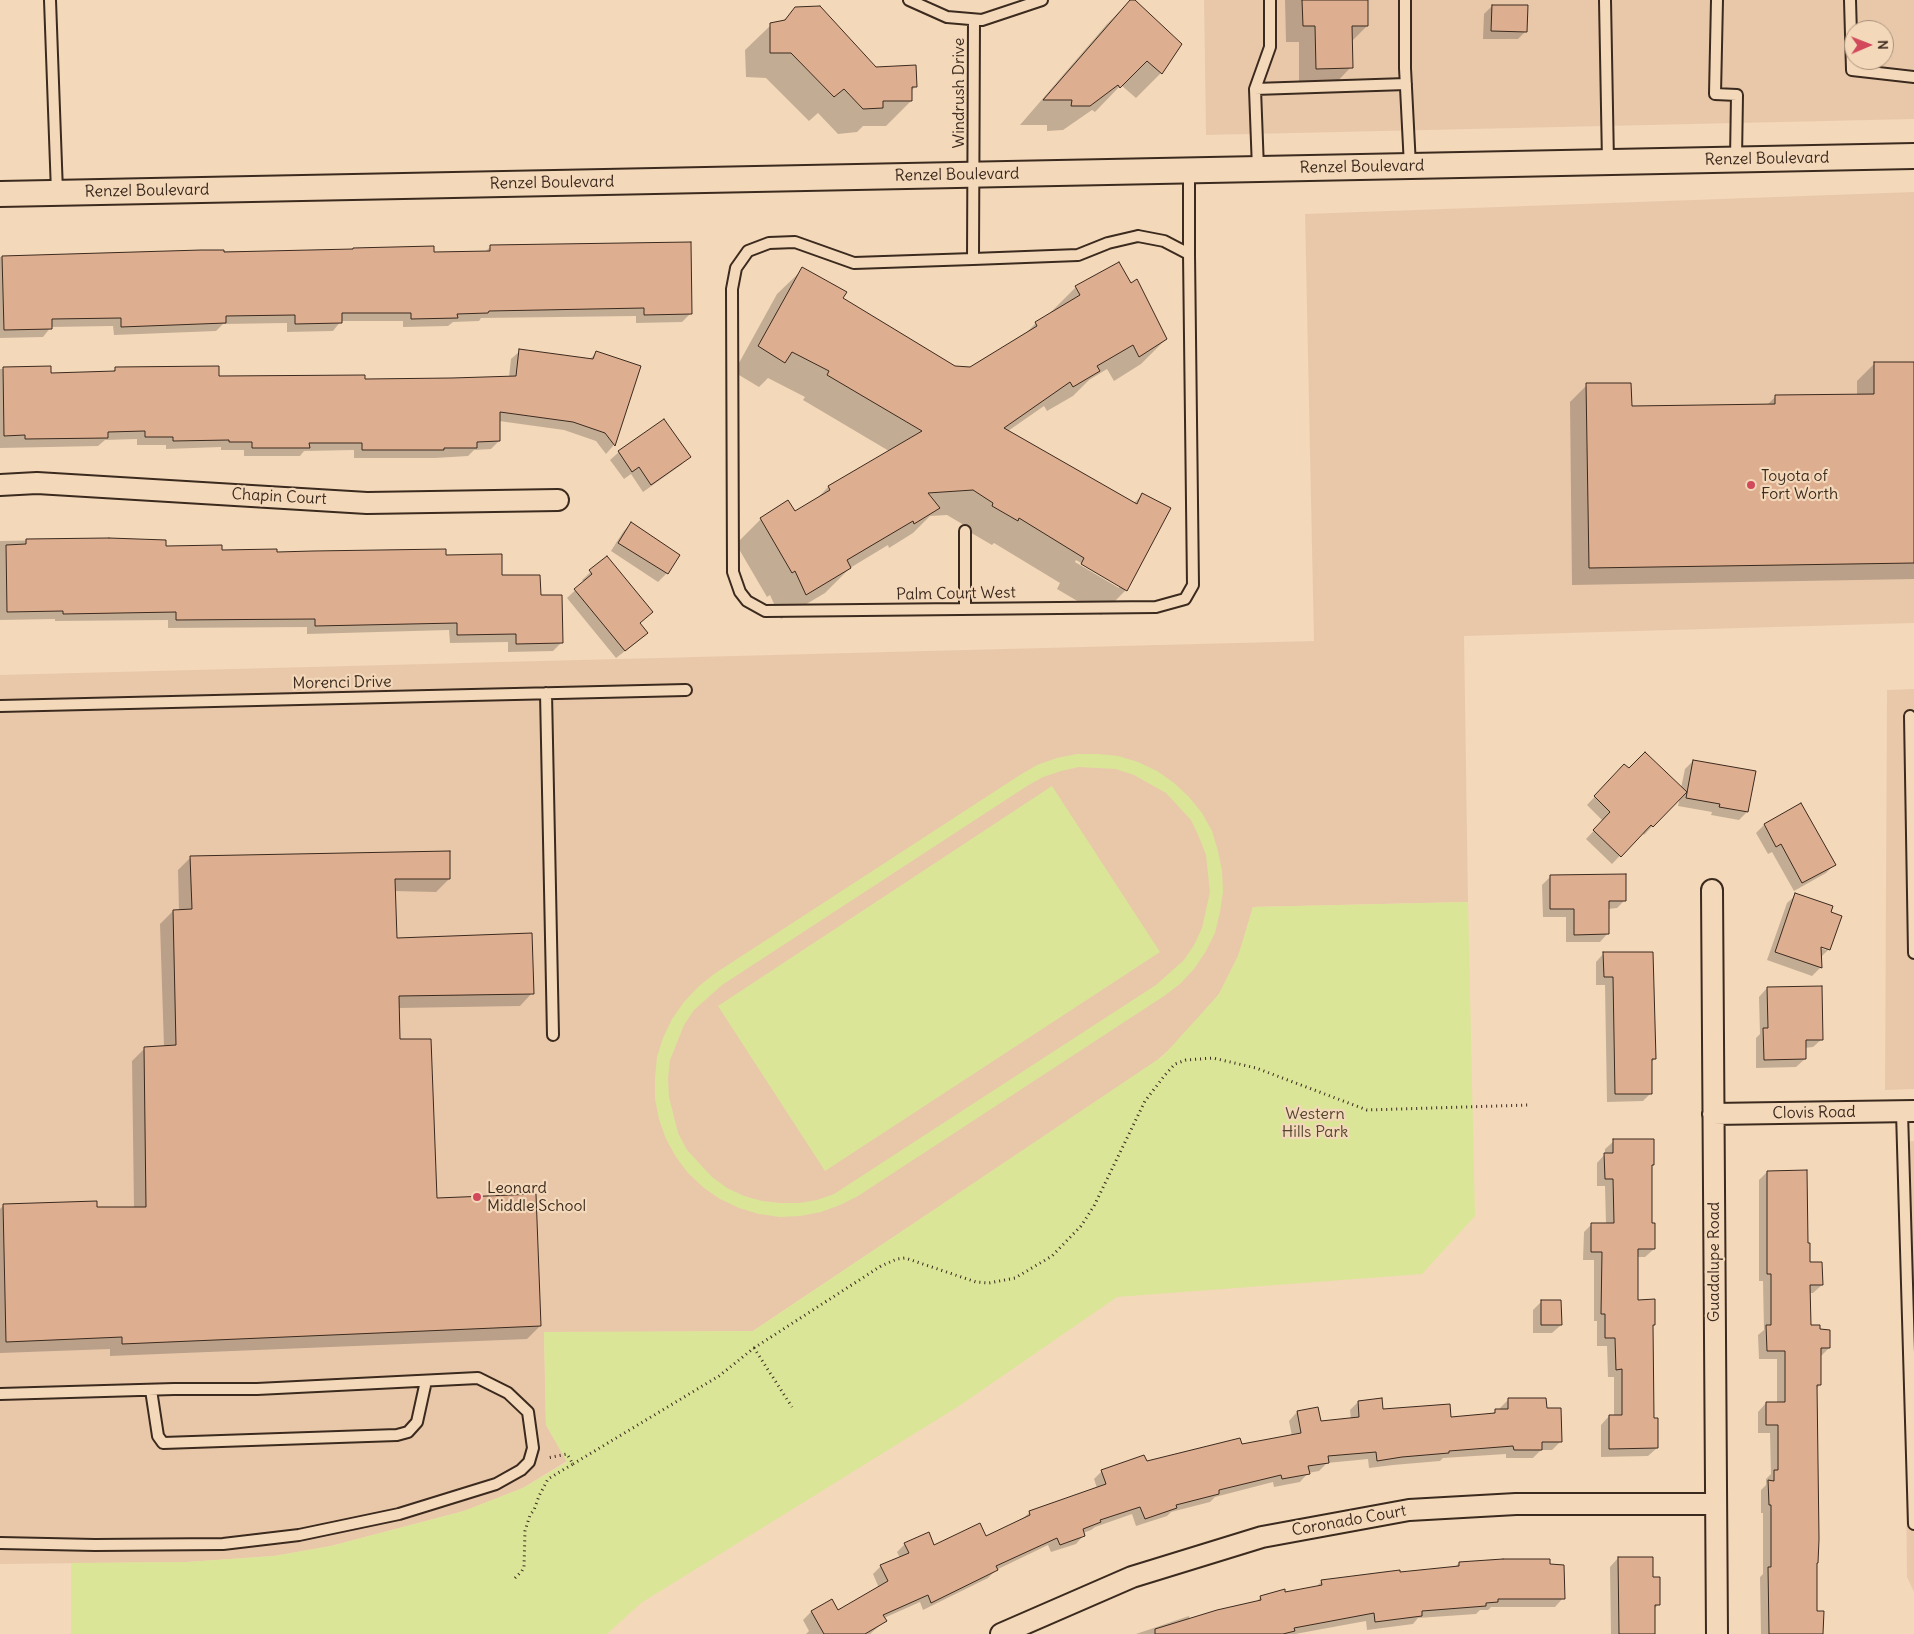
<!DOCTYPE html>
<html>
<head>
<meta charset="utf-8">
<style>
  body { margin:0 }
  #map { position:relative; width:1914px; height:1634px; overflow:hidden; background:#f4d8ba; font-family:Delius,sans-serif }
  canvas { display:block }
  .north { position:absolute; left:1844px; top:20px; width:50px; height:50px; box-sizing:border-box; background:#f4d8ba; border:1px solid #aa927c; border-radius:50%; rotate:89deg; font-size:14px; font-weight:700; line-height:20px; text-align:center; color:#3b2a1e }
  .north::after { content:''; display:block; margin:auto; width:18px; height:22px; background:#d1495b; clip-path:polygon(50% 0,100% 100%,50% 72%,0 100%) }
</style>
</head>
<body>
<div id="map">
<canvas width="1914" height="1634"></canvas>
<div class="north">N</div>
</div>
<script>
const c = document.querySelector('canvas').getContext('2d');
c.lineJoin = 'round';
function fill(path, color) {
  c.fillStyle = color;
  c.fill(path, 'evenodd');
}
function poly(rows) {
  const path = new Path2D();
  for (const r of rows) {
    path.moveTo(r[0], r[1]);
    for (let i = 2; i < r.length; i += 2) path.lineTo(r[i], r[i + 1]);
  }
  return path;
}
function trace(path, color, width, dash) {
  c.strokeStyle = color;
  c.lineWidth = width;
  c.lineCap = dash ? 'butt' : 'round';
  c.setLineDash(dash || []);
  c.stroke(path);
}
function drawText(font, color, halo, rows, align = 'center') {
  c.font = font + ' Delius,sans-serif';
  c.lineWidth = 4.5;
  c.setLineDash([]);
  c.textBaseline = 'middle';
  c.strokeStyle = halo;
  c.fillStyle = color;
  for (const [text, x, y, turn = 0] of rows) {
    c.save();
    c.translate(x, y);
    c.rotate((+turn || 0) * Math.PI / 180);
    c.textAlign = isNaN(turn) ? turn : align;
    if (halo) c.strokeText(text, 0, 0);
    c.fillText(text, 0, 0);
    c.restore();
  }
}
fill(poly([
  [1204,0,1914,0,1914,119,1206,135],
  [1854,30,1884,30,1884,60,1854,60],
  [1914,192,1914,623,1464,636,1468,902,1253,907,1240,952,1219,994,1191,1030,1154,1063,753,1331,544,1333,546,1425,567,1461,523,1488,464,1511,331,1546,274,1556,187,1562,0,1564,0,675,1314,641,1305,214],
  [1914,689,1914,1089,1885,1090,1887,690],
  [1914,1141,1914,1592,1907,1577,1902,1142]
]), '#e9c8aa');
fill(poly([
  [1077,754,1098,754,1118,756,1138,762,1157,771,1174,783,1189,797,1202,813,1212,831,1218,851,1222,871,1223,892,1220,912,1215,933,1206,951,1194,969,1180,984,1164,996,858,1196,840,1205,821,1212,800,1216,780,1217,759,1214,739,1208,720,1199,704,1188,688,1173,676,1157,666,1139,659,1119,655,1099,655,1078,657,1057,663,1038,672,1019,684,1002,698,987,714,974,1020,775,1037,765,1057,758],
  [1079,767,1116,769,1134,775,1166,793,1191,820,1199,837,1206,855,1210,892,1202,928,1194,945,1184,960,1156,985,834,1194,817,1200,799,1203,780,1203,762,1201,744,1196,727,1188,712,1177,687,1150,678,1133,669,1097,668,1079,670,1060,684,1025,694,1010,722,985,1027,786,1043,777,1061,771],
  [1052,786,1160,952,825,1171,718,1006],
  [1468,902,1475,1216,1422,1274,1117,1297,959,1406,641,1603,607,1634,71,1634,71,1563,187,1562,274,1556,331,1546,464,1511,523,1488,567,1462,546,1425,544,1332,753,1331,1163,1056,1219,994,1238,956,1253,907]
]), '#dae598');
fill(poly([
  [1131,0,1180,44,1161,73,1136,98,1121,85,1095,112,1092,110,1063,130,1047,131,1047,125,1020,125,1107,24],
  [1285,0,1366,0,1367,26,1351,42,1351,67,1334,85,1299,85,1299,42,1286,42],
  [1492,6,1526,31,1518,39,1483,39,1484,14],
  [796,8,876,69,916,86,911,91,911,101,886,126,863,126,857,132,838,134,818,113,809,121,766,78,746,77,745,50,771,25,782,22],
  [491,246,690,314,682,322,636,323,636,316,481,318,479,321,453,322,448,326,403,327,403,321,341,321,333,331,287,332,287,323,223,324,216,331,114,335,113,326,51,327,43,337,0,338,0,257,201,251,484,253],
  [803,269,841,299,954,368,970,368,1022,337,1036,323,1052,314,1051,312,1076,287,1166,339,1141,364,1114,381,1107,369,1089,380,1073,396,1047,411,1044,406,1008,431,1134,503,1142,495,1126,590,1101,615,1057,589,1060,583,994,543,992,545,968,531,969,528,947,515,930,516,913,533,889,548,888,545,850,568,825,593,781,619,770,595,767,597,736,544,761,519,795,513,815,501,828,487,889,451,803,400,805,397,768,378,759,387,734,372,777,294],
  [1076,560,1119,585,1119,588,1075,562],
  [520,351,589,360,596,353,639,367,613,446,606,454,596,441,564,430,499,421,499,441,491,449,474,450,468,456,435,458,354,458,354,450,304,451,300,456,244,456,244,450,221,450,221,447,166,449,166,445,137,445,137,439,105,440,98,446,0,448,0,369,50,367,50,374,111,373,116,368,218,377,364,381,509,377,511,359],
  [1914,363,1914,579,1572,585,1570,402,1587,385,1630,408,1767,405,1776,396,1857,395,1857,381,1874,364],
  [664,420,690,457,681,465,643,492,631,474,624,479,610,460,619,452],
  [631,523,678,555,667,573,658,582,611,551,623,532],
  [54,540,221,552,445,557,501,576,539,597,561,643,553,651,508,652,508,642,450,643,449,630,307,634,307,627,168,628,168,620,55,621,55,619,0,620,0,541],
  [607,557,639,624,638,641,616,658,567,598,584,582,582,580],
  [1693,761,1747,812,1739,820,1711,815,1712,812,1678,806,1680,797,1644,835,1642,833,1612,864,1586,839,1603,821,1587,805,1616,774,1629,770,1681,788,1685,769],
  [1801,804,1834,865,1826,873,1794,891,1772,852,1768,854,1756,833,1764,825],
  [191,857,449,879,436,892,394,891,396,939,532,993,520,1006,398,1008,399,1040,435,1199,540,1326,527,1339,110,1356,110,1349,0,1353,0,1209,4,1205,134,1208,132,1061,145,1048,164,1047,160,924,173,911,179,911,178,870],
  [1550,877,1625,900,1617,908,1608,909,1608,933,1600,942,1566,942,1566,917,1543,917,1542,885],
  [1796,895,1829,913,1829,949,1820,958,1821,967,1812,976,1767,960,1787,903],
  [1815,946,1826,947,1826,950],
  [1604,953,1655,1059,1650,1063,1651,1093,1643,1101,1607,1102,1605,985,1596,985,1596,962],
  [1767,988,1822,1039,1813,1047,1804,1048,1805,1059,1796,1067,1756,1068,1756,1038,1760,1034,1759,997],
  [1614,1141,1653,1165,1651,1167,1651,1224,1654,1249,1645,1257,1637,1257,1636,1301,1654,1325,1651,1327,1653,1419,1657,1448,1648,1456,1601,1457,1601,1425,1609,1416,1614,1416,1614,1377,1608,1377,1607,1346,1597,1346,1597,1321,1594,1321,1594,1260,1583,1260,1584,1232,1592,1224,1606,1224,1605,1186,1597,1186,1597,1163,1605,1154,1605,1149],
  [1767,1172,1807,1245,1809,1263,1822,1285,1813,1293,1809,1293,1810,1326,1819,1331,1829,1348,1820,1357,1820,1385,1816,1389,1816,1612,1822,1634,1761,1634,1760,1577,1763,1574,1763,1513,1761,1513,1761,1490,1766,1485,1766,1479,1771,1474,1770,1433,1758,1433,1758,1412,1766,1403,1777,1403,1777,1359,1759,1359,1758,1335,1764,1330,1763,1281,1759,1281,1759,1180],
  [1541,1302,1561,1325,1552,1333,1533,1333,1533,1310],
  [1508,1400,1545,1410,1561,1441,1552,1450,1541,1450,1533,1458,1506,1458,1506,1454,1443,1458,1440,1461,1393,1465,1369,1468,1368,1459,1327,1463,1319,1471,1308,1473,1300,1482,1274,1487,1273,1482,1215,1497,1210,1502,1171,1512,1167,1516,1136,1526,1132,1514,1095,1527,1091,1530,1083,1533,1084,1535,1076,1544,1051,1552,1048,1545,996,1570,988,1578,923,1610,920,1602,884,1618,885,1621,870,1634,806,1634,809,1631,803,1620,811,1612,832,1601,837,1611,879,1588,873,1574,881,1566,900,1558,897,1552,905,1544,933,1546,985,1537,1021,1520,1030,1512,1097,1488,1094,1479,1102,1471,1292,1436,1289,1421,1297,1412,1317,1409,1320,1422,1351,1419,1350,1410,1358,1402,1382,1410,1450,1418,1491,1415,1496,1410,1500,1410,1500,1408],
  [1618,1558,1652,1579,1659,1604,1654,1609,1654,1634,1611,1634,1610,1567],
  [1459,1563,1549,1566,1563,1598,1555,1607,1491,1607,1488,1610,1480,1610,1476,1614,1418,1618,1413,1624,1367,1630,1366,1621,1295,1634,1136,1634,1189,1616,1190,1620,1255,1603,1261,1597,1316,1587,1321,1582,1455,1567]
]), '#0003');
const building = poly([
  [1130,0,1135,0,1182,44,1162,74,1147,61,1120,88,1118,85,1090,106,1071,106,1072,100,1043,100,1130,0],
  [1302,0,1368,0,1368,26,1352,26,1353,68,1316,69,1315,26,1303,26,1302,0],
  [1492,5,1528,5,1527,32,1491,31,1492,5],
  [820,6,876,67,916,65,917,87,912,87,912,101,883,101,883,108,863,109,844,89,834,97,791,53,770,53,770,23,785,20,795,7,820,6],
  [691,242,692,314,644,315,644,308,489,311,488,313,457,314,458,318,411,319,411,313,342,313,342,323,295,324,295,315,226,316,226,323,121,327,121,318,52,319,52,329,4,330,2,256,201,250,224,250,224,252,353,249,353,248,434,246,434,252,490,251,490,245,691,242],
  [1119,262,1131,283,1137,279,1167,339,1139,357,1133,345,1097,366,1100,371,1073,387,1070,382,1004,428,1137,504,1142,493,1171,508,1127,591,1081,564,1084,558,1019,518,1018,521,992,506,993,503,973,490,928,493,940,508,914,524,913,521,847,560,851,568,806,595,795,571,792,573,760,518,788,500,795,511,830,490,828,486,922,431,827,375,829,371,792,352,785,363,758,346,802,267,847,292,843,298,955,366,970,367,1037,326,1035,322,1080,295,1075,286,1119,262],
  [519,349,593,359,596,351,641,366,615,446,605,433,573,422,500,412,500,441,477,442,477,448,444,448,444,450,362,450,362,443,309,443,310,448,252,448,252,442,229,442,229,440,173,441,173,437,145,437,145,431,108,432,108,438,25,439,25,435,4,436,3,367,51,366,51,373,115,371,115,367,219,366,219,376,365,375,365,379,452,378,516,376,519,349],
  [1874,362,1914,362,1914,563,1589,568,1586,383,1631,383,1632,406,1775,404,1775,395,1874,394,1874,362],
  [664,419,691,457,651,485,639,467,632,472,618,451,664,419],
  [631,522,680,555,668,574,618,543,631,522],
  [109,538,166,540,166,546,222,545,222,550,277,549,277,552,313,551,446,549,446,555,502,554,502,575,540,575,541,595,562,595,563,643,516,644,516,634,457,635,457,623,315,626,315,619,176,620,176,612,63,614,63,611,7,612,6,545,26,544,26,539,109,538],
  [607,556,653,612,640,623,648,633,625,651,574,589,592,574,589,570,607,556],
  [1645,752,1687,792,1653,827,1651,825,1621,857,1593,830,1610,812,1594,796,1624,764,1629,768,1645,752],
  [1693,760,1756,771,1748,812,1719,807,1720,804,1686,798,1693,760],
  [1801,803,1836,865,1802,883,1781,844,1776,847,1764,824,1801,803],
  [450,851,450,879,395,879,397,938,532,933,534,994,399,996,400,1039,431,1039,437,1198,536,1194,541,1326,122,1344,122,1337,6,1342,3,1204,97,1201,97,1207,146,1207,144,1047,176,1045,173,910,192,909,190,856,450,851],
  [1626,874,1626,901,1609,901,1609,934,1574,935,1574,909,1550,909,1550,875,1626,874],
  [1795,893,1833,906,1831,912,1842,916,1830,950,1821,947,1822,968,1775,952,1795,893],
  [1603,952,1653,952,1656,1059,1652,1059,1652,1094,1615,1094,1613,977,1604,977,1603,952],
  [1822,986,1823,1040,1806,1040,1806,1059,1764,1060,1763,1028,1768,1028,1767,987,1822,986],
  [1613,1139,1654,1139,1654,1165,1652,1165,1652,1223,1655,1223,1655,1249,1638,1249,1638,1300,1655,1299,1655,1325,1653,1325,1654,1418,1658,1418,1658,1448,1609,1449,1609,1415,1622,1415,1622,1369,1616,1370,1615,1338,1605,1338,1605,1314,1601,1314,1602,1252,1591,1252,1591,1223,1614,1223,1613,1179,1605,1179,1604,1153,1613,1153,1613,1139],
  [1807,1170,1808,1243,1810,1243,1810,1262,1822,1262,1823,1285,1810,1285,1811,1325,1820,1325,1820,1329,1830,1330,1830,1348,1821,1348,1821,1385,1817,1385,1819,1539,1818,1563,1817,1563,1817,1611,1824,1611,1823,1634,1769,1634,1768,1567,1771,1567,1771,1505,1769,1505,1768,1480,1774,1481,1774,1470,1778,1470,1778,1425,1766,1425,1766,1402,1785,1402,1785,1351,1767,1351,1766,1325,1771,1325,1771,1274,1767,1274,1767,1171,1807,1170],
  [1541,1300,1561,1300,1562,1325,1541,1325,1541,1300],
  [1382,1398,1383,1409,1450,1404,1451,1417,1495,1413,1495,1409,1508,1409,1508,1398,1546,1398,1547,1408,1561,1408,1562,1442,1542,1442,1542,1450,1514,1450,1513,1446,1449,1451,1449,1453,1402,1457,1377,1461,1376,1452,1328,1456,1329,1463,1308,1466,1310,1474,1282,1479,1281,1475,1219,1490,1219,1494,1176,1505,1177,1508,1145,1519,1140,1507,1100,1520,1101,1522,1083,1529,1085,1536,1060,1545,1057,1538,996,1566,998,1570,931,1603,928,1595,883,1615,887,1621,865,1634,824,1634,811,1611,832,1599,838,1610,888,1581,880,1565,909,1553,904,1543,929,1532,934,1545,980,1523,986,1536,1030,1515,1029,1511,1106,1484,1101,1470,1144,1455,1147,1461,1240,1438,1242,1444,1301,1433,1297,1411,1318,1407,1321,1421,1359,1417,1358,1401,1382,1398],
  [1618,1557,1653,1557,1653,1577,1660,1577,1660,1605,1655,1605,1655,1634,1619,1634,1618,1557],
  [1503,1559,1550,1559,1550,1564,1564,1565,1565,1599,1498,1599,1498,1602,1486,1603,1486,1606,1422,1611,1422,1616,1375,1622,1374,1613,1294,1628,1295,1631,1283,1634,1155,1634,1155,1629,1217,1610,1261,1600,1260,1596,1285,1589,1285,1592,1322,1585,1321,1580,1400,1570,1400,1572,1459,1566,1459,1562,1503,1559]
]);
fill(building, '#deae90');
trace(building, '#3b2a1e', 1);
const service = poly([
  [50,0,57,192],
  [909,0,947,17,982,20,1042,0],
  [1405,0,1405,68,1410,166],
  [1605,0,1608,162],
  [1717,0,1715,94,1737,95,1736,159],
  [1850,0,1852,70,1914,77],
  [1255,89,1406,84],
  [1258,169,1255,89,1270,47,1270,0],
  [1189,170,1189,254],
  [1138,236,1164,241,1189,254,1193,585,1185,599,1156,607,765,611,747,601,740,592,733,572,732,289,736,268,748,251,769,243,795,242,854,263,973,259,1078,255,1108,243,1138,236],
  [973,259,974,20],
  [965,531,965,609],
  [546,693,553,1035],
  [0,706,686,690],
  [1910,716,1914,953],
  [1902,1112,1914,1524],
  [151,1390,158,1436,163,1443,397,1435,408,1432,417,1422,426,1381],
  [0,1394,174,1389,257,1389,478,1378,508,1393,528,1412,533,1448,529,1462,521,1470,496,1484,399,1514,299,1535,223,1544,95,1545,0,1543]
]);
const minor = poly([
  [0,485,37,483,367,503,558,500],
  [1712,890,1717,1634],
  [1713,1114,1914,1111],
  [1001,1634,1132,1577,1262,1537,1409,1510,1516,1504,1716,1504]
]);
const tertiary = poly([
  [0,194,1914,156]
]);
trace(service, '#3b2a1e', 14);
trace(minor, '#3b2a1e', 24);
trace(tertiary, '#3b2a1e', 28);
trace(poly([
  [754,1348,881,1266,897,1259,905,1258,917,1262,976,1282,989,1283,1015,1278,1052,1256,1081,1226,1094,1206,1145,1101,1165,1075,1175,1064,1186,1060,1213,1058,1256,1068,1367,1110,1529,1105],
  [573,1464,719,1376,754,1348,792,1407],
  [515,1578,522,1571,524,1567,525,1531,530,1515,534,1510,539,1496,548,1479,573,1464,567,1454,547,1458]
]), '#3b2a1e', 3, [1, 4]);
trace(service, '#f4d8ba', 10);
trace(minor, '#f4d8ba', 20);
trace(tertiary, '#f4d8ba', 24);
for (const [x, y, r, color] of [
  [1751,485,5,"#d1495b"],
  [477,1197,5,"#d1495b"]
]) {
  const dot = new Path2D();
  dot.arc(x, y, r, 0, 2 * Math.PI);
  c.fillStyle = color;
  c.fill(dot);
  trace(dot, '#f4d8ba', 2);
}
drawText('16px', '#3b2a1e', '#f4d8ba', [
  ["Windrush Drive",959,93,-90],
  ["Renzel Boulevard",1767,159,-1],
  ["Renzel Boulevard",1362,167,-1],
  ["Renzel Boulevard",957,175,-1],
  ["Renzel Boulevard",552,183,-1],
  ["Renzel Boulevard",147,191,-1],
  ["Chapin Court",279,497,3],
  ["Palm Court West",956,594,-1],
  ["Morenci Drive",342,683,-1],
  ["Clovis Road",1814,1113,-1],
  ["Guadalupe Road",1714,1262,-90],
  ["Coronado Court",1349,1521,-10]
]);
drawText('16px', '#3b2a1e', '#f4d8ba', [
  ["Toyota of",1761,476],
  ["Fort Worth",1761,494],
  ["Leonard",487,1188],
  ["Middle School",487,1206]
], 'left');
drawText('16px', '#534630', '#f4d8ba', [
  ["Western",1315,1114],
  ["Hills Park",1315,1132]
]);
</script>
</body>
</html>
